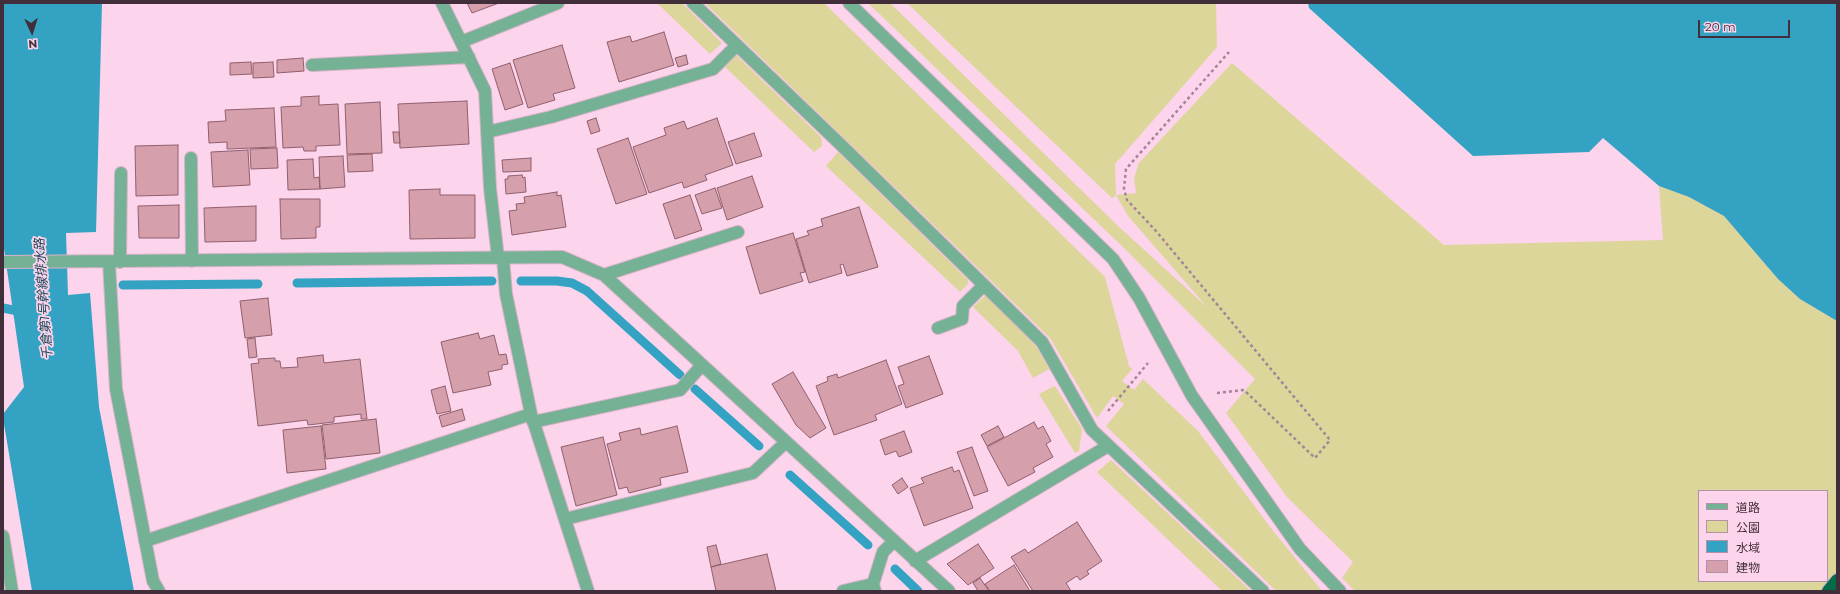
<!DOCTYPE html>
<html>
<head>
<meta charset="utf-8">
<style>
  body { margin:0 }
  #map { position:relative; width:1840px; height:594px; overflow:hidden; background:#fcd4eb; font-family:Montserrat,"Noto Sans JP",sans-serif }
  canvas { display:block }
  .frame { position:absolute; inset:0; border:4px solid #422e3a; pointer-events:none }
  .legend { position:absolute; left:1698px; top:490px; width:130px; height:92px; box-sizing:border-box; background:#fcd4eb; border:1px solid #b292a4; margin:0; padding:5px 7px; list-style:none; font-size:12px; color:#422e3a }
  .legend li { display:flex; align-items:center; gap:8px; height:20px }
  .legend b { width:20px; border:1px solid #b292a4 }
  .north { position:absolute; left:12px; top:12px; width:40px; height:40px; -webkit-text-stroke:3px #fcd4eb; paint-order:stroke; rotate:176deg; font-size:11px; font-weight:700; line-height:16px; text-align:center; color:#422e3a }
  .north::after { content:''; display:block; margin:auto; width:14px; height:18px; background:#422e3a; clip-path:polygon(50% 0,100% 100%,50% 72%,0 100%) }
  .scale { position:absolute; left:1698px; top:20px; width:92px; height:18px; box-sizing:border-box; border:2px solid #422e3a; border-top:0; padding-left:5px; font-size:12px; line-height:14px; white-space:nowrap; color:#422e3a; -webkit-text-stroke:3px #fcd4eb; paint-order:stroke }
</style>
</head>
<body>
<div id="map">
<canvas width="1840" height="594"></canvas>
<div class="frame"></div>
<ul class="legend">
<li><b style="height:5px;background:#75b194"></b>道路</li>
<li><b style="height:11px;background:#dcd69b"></b>公園</li>
<li><b style="height:11px;background:#34a2c3"></b>水域</li>
<li><b style="height:11px;background:#d59fac"></b>建物</li>
</ul>
<div class="north">N</div>
<div class="scale">20 m</div>
</div>
<script>
const c = document.querySelector('canvas').getContext('2d');
c.lineJoin = 'round';
function fill(path, color) {
  c.fillStyle = color;
  c.fill(path, 'evenodd');
}
function poly(rows) {
  const path = new Path2D();
  for (const r of rows) {
    path.moveTo(r[0], r[1]);
    for (let i = 2; i < r.length; i += 2) path.lineTo(r[i], r[i + 1]);
  }
  return path;
}
function trace(path, color, width, dash) {
  c.strokeStyle = color;
  c.lineWidth = width;
  c.lineCap = dash ? 'butt' : 'round';
  c.setLineDash(dash || []);
  c.stroke(path);
}
function drawText(font, color, halo, rows, align = 'center') {
  c.font = font + ' Montserrat,"Noto Sans JP",sans-serif';
  c.lineWidth = 3.5;
  c.setLineDash([]);
  c.textBaseline = 'middle';
  c.strokeStyle = halo;
  c.fillStyle = color;
  for (const [text, x, y, turn = 0] of rows) {
    c.save();
    c.translate(x, y);
    c.rotate((+turn || 0) * Math.PI / 180);
    c.textAlign = isNaN(turn) ? turn : align;
    if (halo) c.strokeText(text, 0, 0);
    c.fillText(text, 0, 0);
    c.restore();
  }
}
fill(poly([
  [657,3,682,3,722,43,710,54],
  [705,3,824,3,1105,277,1129,366,1132,369,1122,381,1134,390,1143,379,1198,431,1274,532,1322,591,1276,591,1106,426,1124,404,1113,396,1097,418,1050,338],
  [868,3,890,3,1118,226,1208,308,1128,216,1116,195,1112,198,907,3,1216,3,1217,47,1115,164,1116,195,1136,193,1134,178,1139,163,1232,63,1444,245,1663,240,1659,186,1689,197,1724,216,1778,279,1800,299,1837,321,1837,591,1355,591,1342,578,1353,562,1287,497,1226,413,1255,379,1126,250],
  [1699,491,1827,491,1827,581,1699,581],
  [736,55,821,137,822,146,814,152,725,67],
  [838,152,968,280,968,284,960,292,826,166],
  [986,295,1036,346,1049,369,1033,378,1018,351,973,307],
  [1055,386,1082,429,1079,451,1075,453,1039,394],
  [1111,460,1251,591,1222,591,1097,472]
]), '#dcd69b');
fill(poly([
  [3,3,102,3,96,232,66,233,68,295,90,293,99,407,134,591,32,591,3,418,3,414,24,387,3,242],
  [1308,3,1837,3,1837,321,1800,299,1778,279,1724,216,1689,197,1659,186,1603,138,1589,152,1473,156,1309,8]
]), '#34a2c3');
trace(poly([
  [521,281,557,281,572,283,587,291,680,375],
  [297,283,492,281],
  [123,285,258,284],
  [3,308,23,312],
  [695,389,759,446],
  [790,475,868,545],
  [895,569,918,591]
]), '#34a2c3', 9);
const building = poly([
  [467,3,499,3,472,13,467,3],
  [664,32,674,65,619,82,607,42,630,36,632,42,664,32],
  [562,45,575,88,553,94,555,100,528,108,513,60,562,45],
  [686,55,688,64,678,67,675,58,686,55],
  [303,58,304,71,277,73,277,60,303,58],
  [251,62,252,74,230,75,230,63,251,62],
  [273,62,274,77,253,78,253,63,273,62],
  [510,63,523,104,505,110,492,69,510,63],
  [319,96,319,105,338,104,340,145,316,146,316,151,304,151,303,147,283,148,281,107,301,106,301,97,319,96],
  [467,101,469,144,400,148,398,104,467,101],
  [380,102,382,153,347,154,345,104,380,102],
  [274,108,276,147,227,149,227,142,209,143,208,122,226,121,225,110,274,108],
  [596,118,600,131,591,134,587,121,596,118],
  [717,118,733,165,705,175,707,180,684,188,682,182,649,193,633,147,666,135,664,128,684,121,687,129,717,118],
  [393,132,399,132,400,143,394,143,393,132],
  [754,133,762,156,736,164,728,142,754,133],
  [628,138,647,194,616,204,597,149,628,138],
  [178,145,178,195,136,196,135,146,178,145],
  [277,148,278,168,251,169,250,149,277,148],
  [248,150,250,185,213,187,211,152,248,150],
  [372,154,373,171,348,172,347,155,372,154],
  [343,156,345,187,320,189,319,157,343,156],
  [531,158,531,171,503,172,502,160,531,158],
  [313,159,314,178,319,177,320,189,288,190,287,160,313,159],
  [522,175,523,178,525,177,526,192,506,194,505,179,508,179,508,176,522,175],
  [752,176,763,207,727,220,717,188,752,176],
  [715,188,722,208,702,214,695,195,715,188],
  [440,189,440,195,475,195,475,238,410,239,409,190,440,189],
  [557,192,557,196,561,195,566,227,512,235,509,211,517,210,516,204,525,203,524,197,557,192],
  [690,195,702,230,675,239,663,204,690,195],
  [280,199,320,199,320,227,316,227,316,238,281,239,280,199],
  [179,205,179,238,139,238,138,206,179,205],
  [256,206,256,241,205,242,204,208,256,206],
  [859,207,878,267,847,276,843,264,840,265,842,273,809,283,796,239,809,235,807,231,823,226,821,219,859,207],
  [793,233,805,272,800,273,803,281,760,294,746,247,793,233],
  [268,298,272,335,245,338,240,301,268,298],
  [478,333,480,339,494,335,499,355,506,354,508,364,502,365,502,369,488,372,491,385,453,393,441,342,478,333],
  [255,338,257,357,249,358,247,339,255,338],
  [323,355,324,363,360,359,367,419,361,419,361,414,334,417,334,422,308,425,307,420,258,426,251,364,259,363,258,359,275,358,275,361,280,361,281,368,298,367,297,358,323,355],
  [929,356,943,394,906,408,898,386,904,384,898,367,929,356],
  [886,360,902,404,875,415,877,420,834,435,816,386,828,381,827,377,837,374,838,378,886,360],
  [793,372,826,428,810,438,796,425,772,384,793,372],
  [445,386,451,411,437,414,431,390,445,386],
  [462,409,465,420,442,427,439,416,462,409],
  [376,419,380,453,326,459,322,425,376,419],
  [1034,422,1038,429,1043,426,1051,441,1046,444,1053,457,1033,468,1035,472,1008,486,987,447,1034,422],
  [321,426,326,469,287,473,283,430,321,426],
  [677,426,688,472,660,478,661,485,629,493,627,487,619,489,607,444,621,440,619,433,640,428,641,435,677,426],
  [998,426,1004,437,987,446,981,435,998,426],
  [904,431,912,452,899,457,896,451,885,455,880,440,904,431],
  [603,437,617,495,576,506,561,447,603,437],
  [972,447,988,491,974,496,957,452,972,447],
  [952,467,954,472,959,470,973,508,924,526,910,488,924,483,921,478,952,467],
  [902,478,908,487,898,494,892,485,902,478],
  [1077,522,1102,561,1087,571,1089,574,1080,580,1077,576,1066,583,1071,591,1033,591,1011,557,1025,549,1028,553,1077,522],
  [978,544,994,568,968,585,947,564,978,544],
  [716,545,721,564,711,567,707,547,716,545],
  [767,554,776,591,716,591,711,567,767,554],
  [1014,565,1030,591,990,591,985,584,1014,565],
  [980,578,989,591,978,591,973,583,980,578]
]);
fill(building, '#d59fac');
trace(building, '#915f6c', 1);
const minor = poly([
  [442,3,485,91,490,188,498,258],
  [693,3,839,143,1042,342,1092,430,1263,591],
  [849,3,1113,259,1139,298,1192,396,1300,549,1340,591],
  [461,42,558,3],
  [312,65,469,57],
  [487,132,551,117,713,69,737,45],
  [191,158,192,261],
  [503,258,506,294,531,414,588,591],
  [3,262,562,257,604,275,949,591],
  [109,262,116,389,153,581,159,591],
  [120,262,121,173],
  [604,275,738,232],
  [938,328,962,319,963,306,984,285],
  [533,422,680,390,702,365],
  [565,519,753,473,786,442],
  [3,536,12,591],
  [145,541,531,414],
  [915,561,1108,446],
  [843,591,873,584],
  [875,591,873,584,883,552,894,541]
]);
const highway = poly([
  [1828,591,1837,580]
]);
trace(minor, '#d7b3c8', 14);
trace(highway, '#d7b3c8', 14);
trace(poly([
  [1217,393,1244,390,1315,458,1330,440,1156,231,1127,200,1124,189,1126,169,1229,52],
  [1108,411,1148,363]
]), '#a48597', 2.5, [3, 3]);
trace(minor, '#75b194', 12);
trace(highway, '#026b49', 12);
drawText('italic 13px', '#1b4958', '#fcd4eb', [
  ["千倉第1号幹線排水路",44,299,-94]
]);
</script>
</body>
</html>
